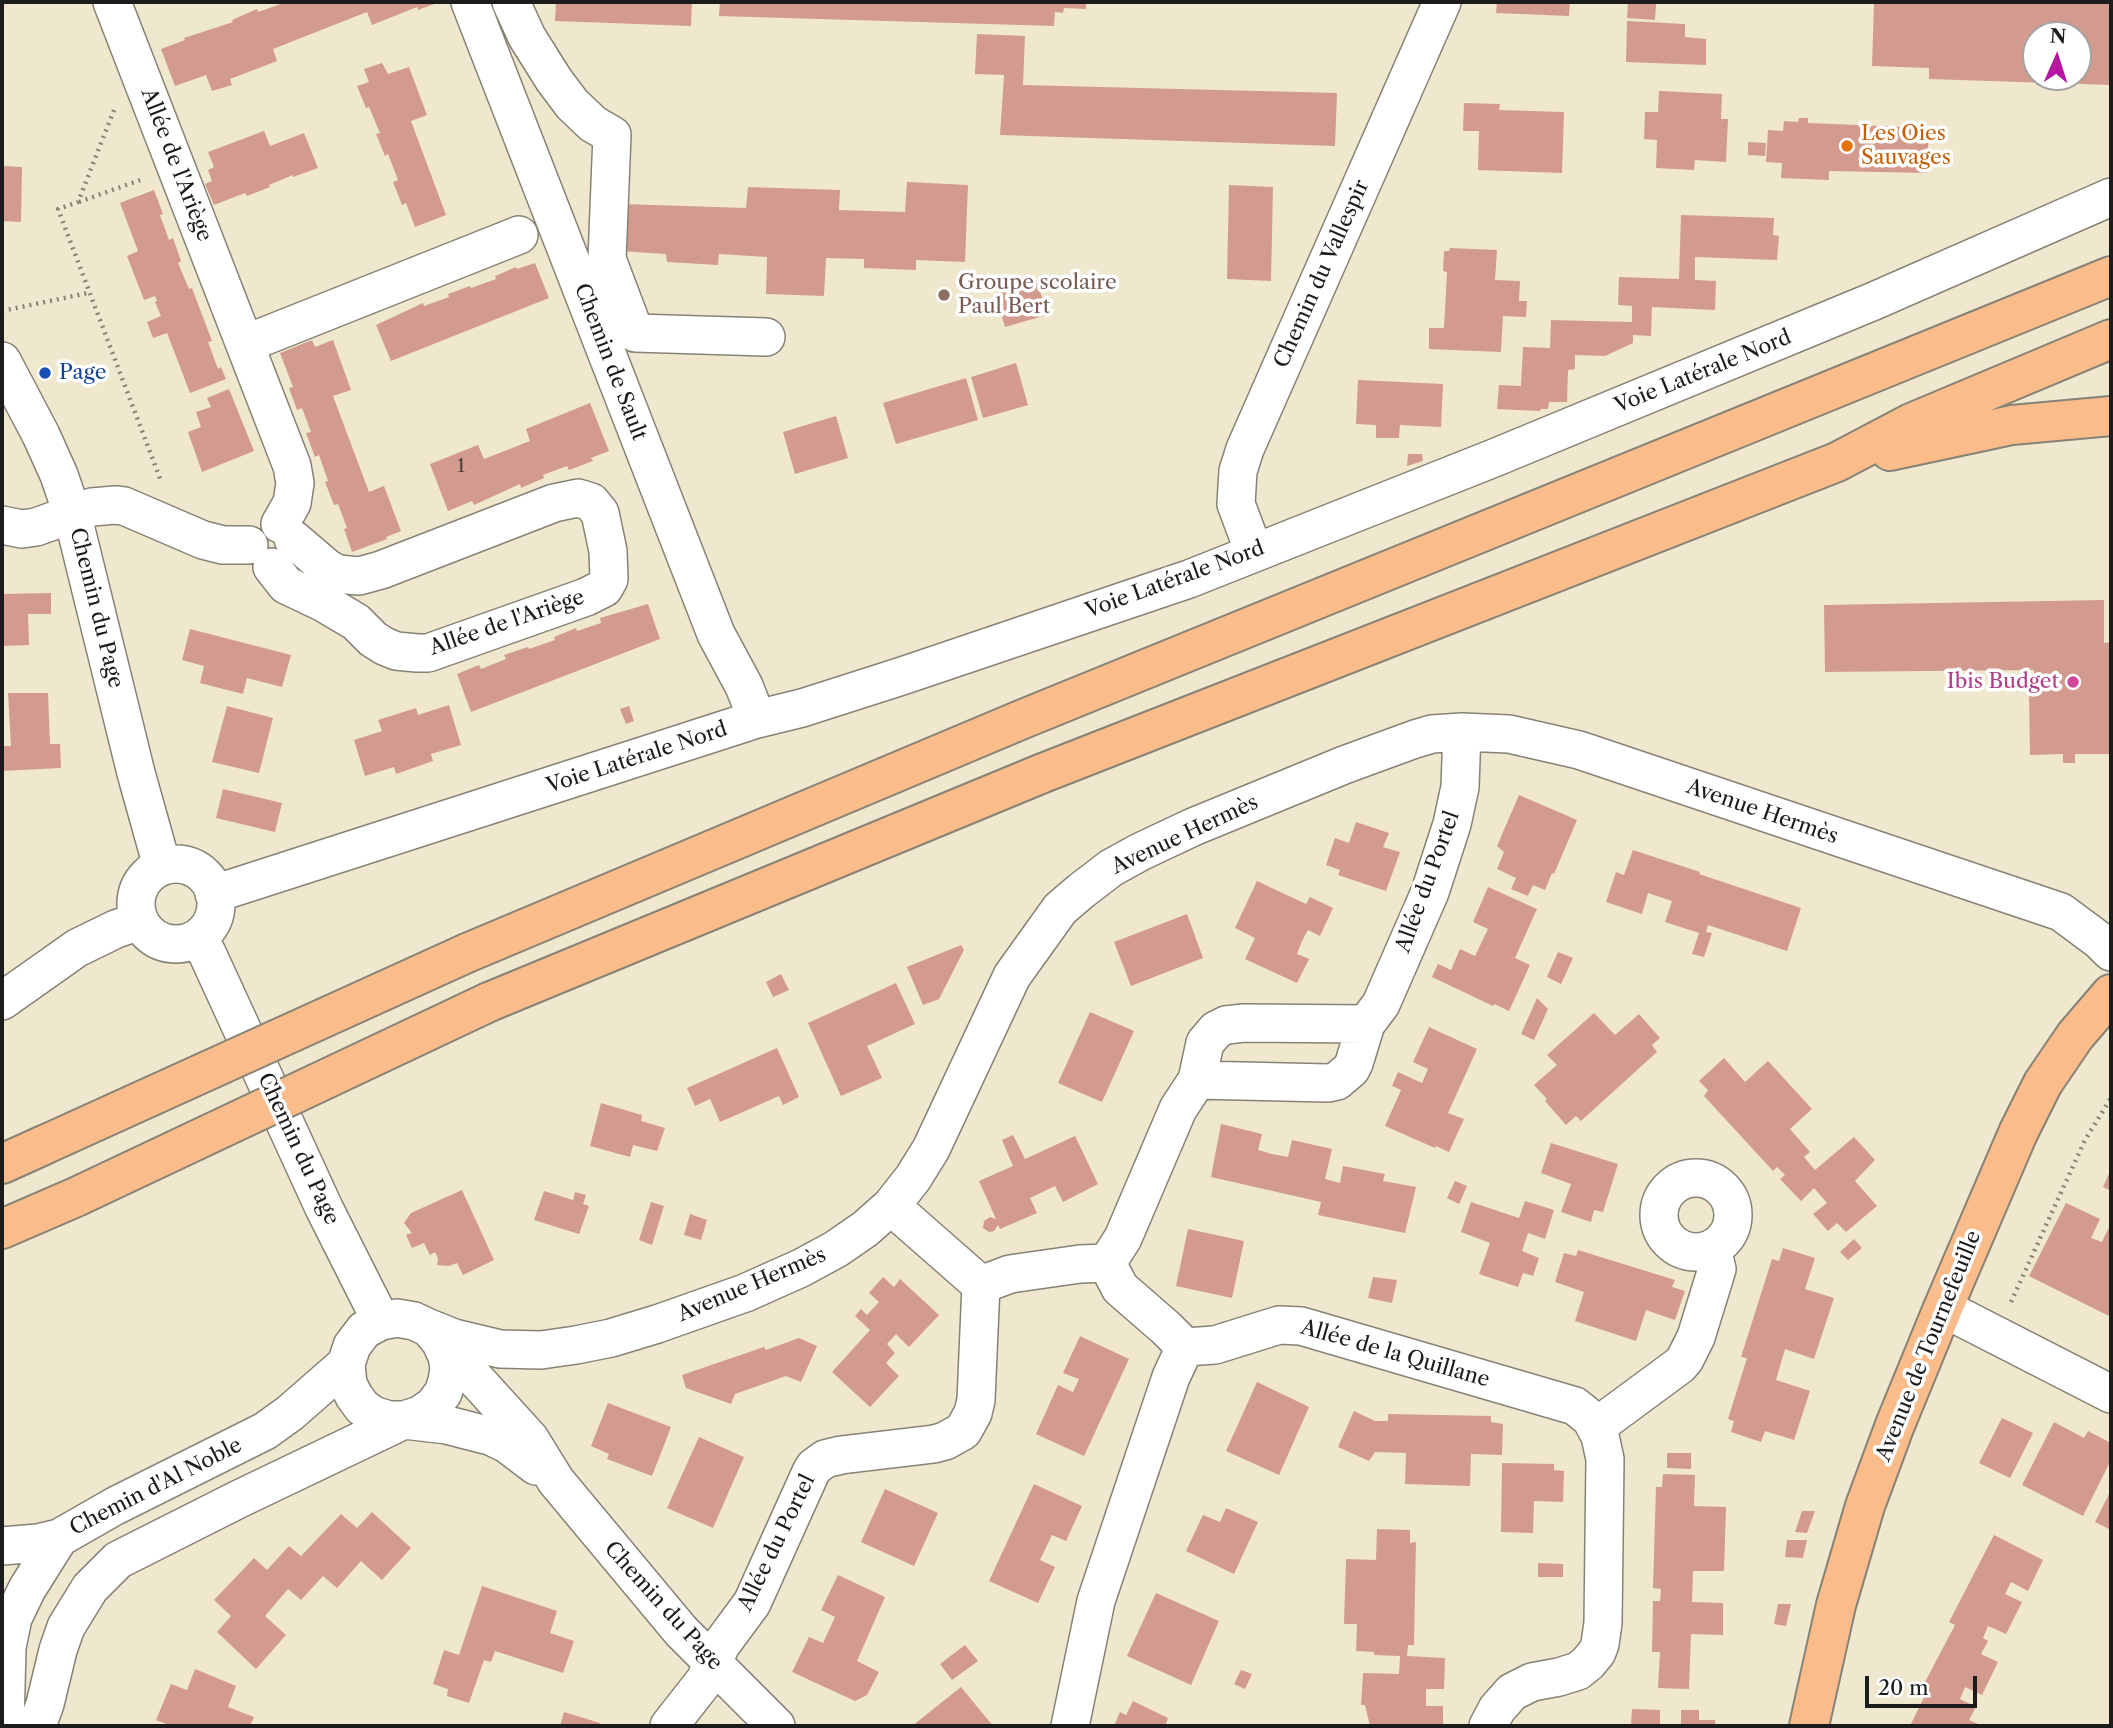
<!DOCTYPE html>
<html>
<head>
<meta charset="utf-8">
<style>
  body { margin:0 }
  #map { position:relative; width:2113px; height:1728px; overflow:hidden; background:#f0e8ce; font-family:"Libre Caslon Text",serif }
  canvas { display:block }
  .frame { position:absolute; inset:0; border:4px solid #1c1c1c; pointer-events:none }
  .north { position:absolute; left:2022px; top:21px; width:70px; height:70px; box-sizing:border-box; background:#fff; border:2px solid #a4a4a4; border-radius:50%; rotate:3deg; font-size:19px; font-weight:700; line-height:28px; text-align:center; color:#1c1c1c }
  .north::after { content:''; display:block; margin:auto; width:24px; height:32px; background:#b5179e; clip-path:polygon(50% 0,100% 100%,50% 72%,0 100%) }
  .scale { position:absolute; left:1865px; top:1676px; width:112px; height:32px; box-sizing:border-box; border:4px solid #1c1c1c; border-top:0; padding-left:9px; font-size:21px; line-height:24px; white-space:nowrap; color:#1c1c1c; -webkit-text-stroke:5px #fff; paint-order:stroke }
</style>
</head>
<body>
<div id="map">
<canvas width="2113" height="1728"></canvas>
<div class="frame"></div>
<div class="north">N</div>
<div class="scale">20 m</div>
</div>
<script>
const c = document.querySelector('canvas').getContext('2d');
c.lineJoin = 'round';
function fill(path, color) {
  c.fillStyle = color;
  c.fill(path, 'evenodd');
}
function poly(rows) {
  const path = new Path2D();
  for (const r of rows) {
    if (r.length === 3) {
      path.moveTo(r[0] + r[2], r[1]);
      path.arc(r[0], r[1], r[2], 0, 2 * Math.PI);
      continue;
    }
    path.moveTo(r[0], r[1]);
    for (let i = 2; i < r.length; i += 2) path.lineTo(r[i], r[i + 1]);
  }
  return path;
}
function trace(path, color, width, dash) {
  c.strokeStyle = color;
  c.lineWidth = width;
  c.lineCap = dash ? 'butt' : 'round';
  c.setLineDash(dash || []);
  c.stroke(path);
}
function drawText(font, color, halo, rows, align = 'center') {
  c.font = font + ' "Libre Caslon Text",serif';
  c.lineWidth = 7;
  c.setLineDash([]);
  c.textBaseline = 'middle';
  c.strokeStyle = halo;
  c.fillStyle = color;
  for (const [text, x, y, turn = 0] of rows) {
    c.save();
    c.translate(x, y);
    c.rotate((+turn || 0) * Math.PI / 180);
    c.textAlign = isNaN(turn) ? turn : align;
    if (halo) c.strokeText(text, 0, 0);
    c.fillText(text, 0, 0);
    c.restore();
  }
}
fill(poly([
  [280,2,440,2,418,10,417,7,372,25,367,12,273,49,277,61,230,79,232,85,212,91,206,75,175,86,161,49,185,40,184,38,233,22,232,20,257,9,258,12,281,4],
  [556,2,692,2,691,26,555,21],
  [720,2,1086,2,1086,9,1064,8,1063,13,1055,12,1054,26,719,16],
  [1497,2,1570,2,1569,16,1496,13],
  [1874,2,2111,2,2111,85,1929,79,1929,68,1872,66],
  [2036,35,2078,35,2078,77,2036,77],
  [1628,3,1656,4,1655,20,1627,18],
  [1627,21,1685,24,1685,37,1706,39,1706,65,1626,62],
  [977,34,1025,36,1023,85,1337,93,1335,146,1000,135,1004,75,975,74],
  [382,63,388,74,409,67,427,115,411,121,446,215,415,227,406,203,402,205,393,182,398,180,388,154,385,156,376,134,380,133,369,107,366,108,357,86,369,82,364,69],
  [1659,91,1722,94,1721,119,1728,119,1726,162,1695,160,1694,170,1656,168,1657,140,1644,139,1645,112,1658,112],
  [1464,103,1500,104,1499,110,1564,112,1562,173,1478,170,1479,131,1463,131],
  [1799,118,1808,118,1808,123,1929,128,1927,173,1829,171,1829,180,1781,178,1782,163,1766,162,1768,130,1783,131,1784,121,1798,122],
  [264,131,270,146,304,133,318,168,293,177,293,175,269,185,270,187,247,196,245,193,214,205,205,184,212,181,208,170,214,167,208,152],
  [1748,142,1766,143,1765,156,1748,155],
  [2,166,22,167,21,222,2,221],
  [907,182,968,185,965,262,916,260,916,270,864,268,864,259,826,258,824,296,766,294,767,257,719,254,718,265,667,262,666,254,619,251,622,204,746,208,748,187,840,190,839,210,905,212],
  [1229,185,1273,187,1271,281,1227,279],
  [154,190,163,214,160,215,169,240,173,238,181,261,178,263,189,289,192,288,212,341,208,342,218,369,221,367,226,379,190,393,167,333,153,338,147,322,161,316,155,302,157,301,155,296,144,300,127,256,138,251,120,203],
  [1681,215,1774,218,1773,235,1779,236,1777,260,1695,257,1695,280,1716,281,1715,310,1652,307,1651,336,1633,335,1633,343,1605,356,1575,355,1575,369,1568,370,1567,402,1549,402,1548,409,1541,409,1540,411,1497,409,1499,385,1521,386,1523,347,1550,348,1551,320,1632,322,1632,306,1618,305,1619,277,1679,279],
  [1450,248,1497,250,1495,280,1520,281,1519,301,1527,301,1526,317,1503,316,1501,352,1429,349,1429,328,1444,328,1447,272,1443,271,1444,251,1449,251],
  [535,263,549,298,391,361,376,325,423,303,424,306,449,297,448,294,470,286,471,288,496,279,495,276,516,267,517,269],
  [1037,281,1047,315,1005,327,995,294],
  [312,340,315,347,333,340,351,390,333,396,369,492,384,486,401,531,386,537,387,539,352,552,344,529,347,528,338,504,334,505,325,482,328,481,319,455,315,457,306,433,311,432,302,408,297,410,289,388,293,387,280,353],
  [1016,363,1028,405,983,418,971,377],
  [966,378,978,420,896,444,883,403],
  [1358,380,1443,384,1441,427,1400,425,1399,438,1376,438,1376,425,1356,424],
  [229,389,254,451,202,472,188,432,201,427,196,412,211,407,207,398],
  [590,403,609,451,591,458,593,461,569,470,567,466,543,475,544,478,521,488,520,484,474,505,472,501,448,511,430,464,478,445,484,459,530,441,526,429],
  [836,416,848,458,795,474,783,432],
  [1408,454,1422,454,1423,461,1407,466],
  [51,593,51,614,28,614,29,645,2,646,2,594],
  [2104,600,2104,643,2111,642,2111,754,2075,754,2075,763,2063,763,2063,754,2030,755,2029,691,2034,692,2034,670,1825,672,1824,605],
  [648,604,660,639,471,712,457,674,479,665,481,669,506,659,504,655,528,647,529,649,555,640,554,637,576,628,577,631,601,623,600,618],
  [190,629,291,655,282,687,247,678,243,694,200,683,204,666,182,660],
  [8,693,48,693,50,744,60,744,61,768,2,771,2,746,11,746],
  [449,705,461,745,431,754,433,761,396,774,394,767,365,776,354,740,382,731,378,720,416,708,418,715],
  [227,706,273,718,259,773,212,762],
  [629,706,634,721,626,724,620,709],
  [223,789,282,803,275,832,216,818],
  [1519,795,1577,820,1554,874,1552,873,1545,890,1533,885,1528,896,1511,889,1516,878,1497,869,1504,852,1497,846],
  [1356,822,1389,833,1383,847,1400,852,1386,891,1338,875,1340,870,1326,865,1335,838,1349,843],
  [1633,850,1700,872,1699,874,1801,908,1787,951,1708,925,1706,932,1712,933,1704,957,1692,954,1699,933,1665,922,1672,901,1648,893,1642,914,1606,902,1616,872,1624,875],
  [1257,881,1306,904,1310,897,1333,908,1320,936,1308,930,1302,941,1297,954,1309,959,1297,983,1245,959,1255,938,1235,928],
  [1488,887,1537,909,1515,958,1530,965,1509,1011,1494,1004,1493,1006,1432,977,1438,964,1451,970,1460,949,1475,956,1488,929,1473,922],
  [1187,914,1203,958,1131,986,1114,942],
  [961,945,964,950,939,999,923,1005,907,967],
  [1558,952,1573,958,1561,984,1547,977],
  [781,974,789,990,773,997,766,982],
  [896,983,915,1024,867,1046,882,1078,841,1096,808,1023],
  [1537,998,1548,1009,1534,1040,1521,1034],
  [1090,1012,1134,1031,1102,1102,1058,1083],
  [1594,1013,1615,1035,1639,1014,1660,1038,1652,1045,1657,1052,1581,1121,1576,1116,1566,1125,1545,1101,1547,1099,1534,1085,1557,1065,1547,1055],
  [1429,1027,1477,1049,1448,1113,1464,1119,1449,1152,1436,1146,1435,1148,1385,1126,1401,1090,1392,1086,1398,1072,1422,1083,1428,1069,1413,1062],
  [777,1048,799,1097,783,1105,779,1096,720,1122,710,1099,695,1106,687,1088],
  [1724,1058,1745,1082,1768,1061,1812,1109,1790,1129,1810,1152,1804,1157,1815,1170,1854,1137,1875,1160,1855,1181,1877,1206,1846,1232,1837,1223,1828,1231,1813,1214,1827,1203,1814,1188,1801,1201,1780,1179,1785,1175,1777,1167,1773,1171,1704,1096,1708,1090,1699,1081],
  [601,1103,642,1115,641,1121,665,1128,657,1151,633,1145,630,1157,590,1146],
  [1221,1124,1262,1134,1258,1150,1272,1154,1288,1157,1292,1140,1332,1149,1325,1179,1340,1183,1343,1166,1385,1174,1383,1181,1416,1187,1405,1233,1318,1215,1321,1202,1211,1177],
  [1013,1135,1025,1159,1075,1136,1098,1184,1063,1202,1055,1186,1030,1198,1037,1213,1000,1229,998,1225,994,1231,989,1232,983,1228,984,1221,990,1217,996,1219,979,1181,1013,1166,1002,1140],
  [1551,1143,1618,1164,1603,1212,1594,1210,1591,1222,1561,1212,1571,1184,1541,1173],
  [2111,1169,2111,1191,2103,1187],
  [1455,1181,1467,1186,1459,1204,1447,1198],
  [462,1190,494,1260,463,1275,457,1263,449,1266,437,1265,438,1258,435,1252,430,1255,424,1243,412,1248,406,1235,412,1233,404,1223,411,1213],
  [544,1191,573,1200,575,1192,586,1195,583,1204,589,1206,579,1234,534,1220],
  [1525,1201,1554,1210,1545,1239,1528,1233,1522,1251,1539,1258,1533,1276,1523,1273,1518,1287,1479,1274,1490,1243,1461,1232,1471,1202,1519,1218],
  [651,1202,664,1206,652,1245,639,1240],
  [2066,1203,2100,1219,2091,1238,2102,1242,2111,1223,2111,1317,2029,1276],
  [690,1214,707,1220,701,1240,684,1235],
  [1188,1229,1244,1241,1232,1298,1176,1286],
  [1854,1239,1862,1248,1848,1260,1840,1252],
  [1783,1248,1815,1258,1805,1289,1834,1298,1814,1359,1785,1349,1776,1380,1810,1391,1794,1440,1765,1431,1761,1442,1731,1432,1734,1421,1728,1419,1747,1358,1741,1357,1772,1259,1779,1261],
  [1578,1250,1675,1280,1672,1287,1685,1291,1675,1320,1646,1310,1636,1341,1575,1321,1584,1292,1555,1282,1564,1253,1576,1256],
  [883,1277,894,1287,900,1279,939,1315,909,1347,896,1334,887,1344,895,1353,886,1363,899,1376,870,1407,832,1372,870,1330,855,1316,861,1309,867,1315,879,1302,869,1293],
  [1373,1277,1397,1280,1392,1303,1368,1298],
  [1080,1336,1129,1359,1084,1456,1036,1434,1058,1385,1073,1392,1079,1379,1063,1373],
  [799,1338,817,1346,801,1382,786,1376,735,1394,731,1404,686,1388,682,1375,764,1347,766,1350],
  [1257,1382,1309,1407,1279,1475,1226,1451],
  [608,1403,671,1427,652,1476,607,1459,609,1454,591,1446],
  [1354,1411,1375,1421,1388,1421,1388,1414,1491,1416,1491,1422,1503,1424,1502,1455,1471,1454,1470,1486,1405,1484,1406,1453,1375,1452,1369,1461,1338,1447],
  [2002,1418,2033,1433,2010,1478,1979,1463],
  [2054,1422,2084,1438,2088,1431,2111,1443,2111,1460,2083,1516,2022,1485],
  [699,1437,744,1457,713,1528,667,1508],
  [1667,1453,1691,1453,1691,1469,1667,1468],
  [1502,1463,1554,1464,1554,1470,1564,1471,1563,1502,1534,1501,1533,1533,1501,1532],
  [1663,1474,1695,1475,1694,1506,1726,1507,1724,1571,1693,1571,1692,1602,1723,1603,1723,1635,1691,1634,1689,1689,1658,1688,1660,1652,1652,1652,1653,1601,1660,1601,1661,1589,1653,1588,1656,1487,1662,1487],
  [1034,1484,1082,1506,1066,1541,1052,1535,1040,1560,1055,1567,1038,1603,989,1581],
  [885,1489,938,1513,914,1566,861,1542],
  [2111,1490,2111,1530,2095,1522],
  [1226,1508,1258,1522,1234,1574,1186,1551,1203,1515,1220,1522],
  [1802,1511,1815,1511,1807,1533,1795,1532],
  [372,1512,411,1548,382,1580,361,1561,337,1588,323,1576,301,1600,288,1589,265,1616,286,1635,256,1669,217,1632,231,1616,214,1600,254,1558,267,1570,289,1546,301,1556,341,1514,357,1528],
  [1377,1529,1410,1530,1410,1543,1416,1542,1414,1645,1408,1645,1407,1656,1445,1658,1444,1689,1426,1689,1426,1706,1443,1706,1443,1726,1370,1726,1365,1705,1361,1705,1363,1673,1399,1674,1400,1656,1374,1655,1374,1652,1356,1651,1357,1624,1344,1624,1346,1559,1376,1560],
  [1994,1535,2043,1560,2028,1591,2011,1582,2005,1594,2022,1602,2006,1634,1988,1626,1983,1638,1988,1641,1981,1654,1998,1662,1982,1695,1965,1687,1960,1699,1976,1707,1969,1720,1983,1726,1910,1726,1930,1685,1925,1682,1955,1625,1949,1622],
  [1787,1540,1807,1540,1803,1558,1785,1557],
  [1538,1563,1563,1564,1563,1577,1538,1577],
  [838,1575,885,1597,857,1661,879,1672,867,1695,855,1701,792,1672,809,1637,823,1643,835,1617,821,1610],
  [482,1586,557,1611,550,1633,574,1641,563,1673,495,1651,491,1662,484,1660,469,1703,447,1696,448,1689,433,1684,444,1650,459,1655],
  [1156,1593,1219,1621,1191,1685,1127,1656],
  [1778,1604,1791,1604,1786,1626,1774,1624],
  [965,1645,978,1661,952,1680,940,1664],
  [195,1669,236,1686,228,1707,254,1717,250,1726,172,1726,156,1720,171,1684,187,1690],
  [1241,1670,1252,1674,1245,1689,1234,1684],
  [961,1687,993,1726,912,1726],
  [1133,1701,1168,1718,1165,1726,1114,1726,1120,1712,1126,1715],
  [1632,1709,1660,1710,1660,1726,1631,1726],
  [1681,1710,1699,1710,1699,1720,1715,1720,1715,1726,1681,1726],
  [564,1712,600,1723,599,1726,560,1726]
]), '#d29b8d');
const minor = poly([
  [112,2,292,466,295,483,292,503,280,524],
  [470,2,716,634,744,686,757,719],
  [511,2,527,37,554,80,572,104,593,124,612,135,607,259,635,333,766,337],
  [245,344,519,235],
  [2,361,41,435,59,475,72,513,136,773,162,866],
  [2,525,22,529,36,527,92,507,115,505,124,506,203,540,223,545,249,545],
  [1254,552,1236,504,1238,471,1245,449,1442,2],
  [272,567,286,585,324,603,356,622,373,639,384,646,396,651,417,653,428,653,586,597,604,588,609,579,608,551,600,513,591,502,578,498,554,503,381,570,359,576,338,574,327,568,293,539],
  [176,904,40],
  [214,894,757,719,802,708,902,676,1189,579,1494,458,1874,301,2111,197],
  [198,938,207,953,324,1208,381,1321],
  [2,1001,77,948,116,929,139,921],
  [1197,1080,1328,1083,1337,1081,1351,1069,1354,1063,1366,1024,1381,1004,1430,892,1452,824,1460,787,1462,732],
  [1696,1215,37],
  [981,1285,1010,1274,1080,1264,1107,1263,1123,1238,1178,1109,1197,1080,1205,1043,1216,1030,1226,1025,1244,1023,1366,1024],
  [1943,1308,2111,1394],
  [429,1328,454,1338,500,1349,541,1350,576,1345,611,1338,657,1324,745,1293,801,1268,836,1249,865,1229,891,1206,913,1178,931,1149,1012,976,1060,909,1081,891,1111,868,1140,852,1193,827,1344,765,1415,739,1432,734,1462,732,1509,734,1579,750,2061,912,2100,941,2111,952],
  [1185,1347,1215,1345,1279,1325,1301,1326,1575,1406,1591,1419,1600,1436,1605,1459,1603,1623,1600,1644,1597,1652,1588,1663,1578,1671,1559,1677,1532,1682,1512,1692,1497,1709,1488,1726],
  [447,1356,449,1368,447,1381,443,1393,433,1406,420,1415,404,1420,389,1420,373,1415,362,1407,354,1396,348,1384,346,1364,352,1346,364,1330,381,1321,397,1318,414,1321,429,1328,440,1341,447,1356,470,1373,530,1439,556,1481,681,1631,776,1726],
  [1596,1427,1680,1365,1685,1359,1696,1337,1717,1269,1712,1249],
  [2,1546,38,1543,59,1538],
  [5,1726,7,1647,13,1618,27,1589,59,1538,115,1506,265,1431,290,1413,346,1364],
  [37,1726,45,1704,58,1650,66,1627,90,1588,118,1560,239,1499,404,1420,447,1425,490,1436,507,1444,536,1466],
  [669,1726,705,1680,721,1645,752,1603,811,1472,814,1467,825,1459,841,1455,934,1444,945,1441,963,1431,973,1413,976,1400,981,1285,891,1206],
  [1070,1726,1096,1601,1171,1377,1185,1347,1166,1328,1120,1288,1107,1263]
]);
const major = poly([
  [1809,1726,1836,1605,1865,1506,1895,1425,1943,1308,2018,1133,2043,1083,2075,1036,2111,994]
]);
const highway = poly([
  [1890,451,2012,425,2111,416],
  [467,953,1023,719,2111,276],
  [489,1002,1043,773,1837,462,1911,423,2111,339],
  [2,1164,44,1145],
  [2,1229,76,1197]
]);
trace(minor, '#868275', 40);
trace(major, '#868275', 42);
trace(highway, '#868275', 42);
trace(poly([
  [114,110,78,202,58,209,161,481],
  [79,202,143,179],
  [2,311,88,293],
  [2011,1302,2085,1140,2111,1098]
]), '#868275', 4.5, [2, 5]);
trace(minor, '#fff', 37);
trace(major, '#f9bc8a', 38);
trace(highway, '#f9bc8a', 38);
const highwayBridge = poly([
  [44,1145,467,953],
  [76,1197,489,1002]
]);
trace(highwayBridge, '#868275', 42, []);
trace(highwayBridge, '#f9bc8a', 38);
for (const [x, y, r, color] of [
  [1847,146,7,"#e8710a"],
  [944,295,7,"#8d6e63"],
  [45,373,7,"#1a4fb4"],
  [2073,682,7,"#d1479c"]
]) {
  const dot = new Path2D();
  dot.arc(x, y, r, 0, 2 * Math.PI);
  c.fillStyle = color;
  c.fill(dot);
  trace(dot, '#fff', 2.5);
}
drawText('18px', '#4a3c38', null, [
  ["1",461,467]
]);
drawText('21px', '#c56008', '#fff', [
  ["Les Oies",1861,134],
  ["Sauvages",1861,158]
], 'left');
drawText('21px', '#1c1c1c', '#fff', [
  ["Allée de l'Ariège",176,165,69],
  ["Chemin du Vallespir",1322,274,-66],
  ["Chemin de Sault",610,362,69],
  ["Voie Latérale Nord",1703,372,-22],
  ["Voie Latérale Nord",1175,580,-20],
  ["Chemin du Page",96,608,76],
  ["Allée de l'Ariège",507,623,-19],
  ["Voie Latérale Nord",637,758,-18],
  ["Avenue Hermès",1762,812,19],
  ["Avenue Hermès",1185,835,-25],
  ["Allée du Portel",1428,882,-70],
  ["Chemin du Page",298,1149,65],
  ["Avenue Hermès",752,1285,-23],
  ["Avenue de Tournefeuille",1929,1346,-68],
  ["Allée de la Quillane",1395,1354,16],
  ["Chemin d'Al Noble",156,1487,-27],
  ["Allée du Portel",777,1543,-64],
  ["Chemin du Page",663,1606,48]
]);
drawText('21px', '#785e54', '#fff', [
  ["Groupe scolaire",958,283],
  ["Paul Bert",958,307]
], 'left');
drawText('21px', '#164399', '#fff', [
  ["Page",59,373]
], 'left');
drawText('21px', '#b23c85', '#fff', [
  ["Ibis Budget",2059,682]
], 'right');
</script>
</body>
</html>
